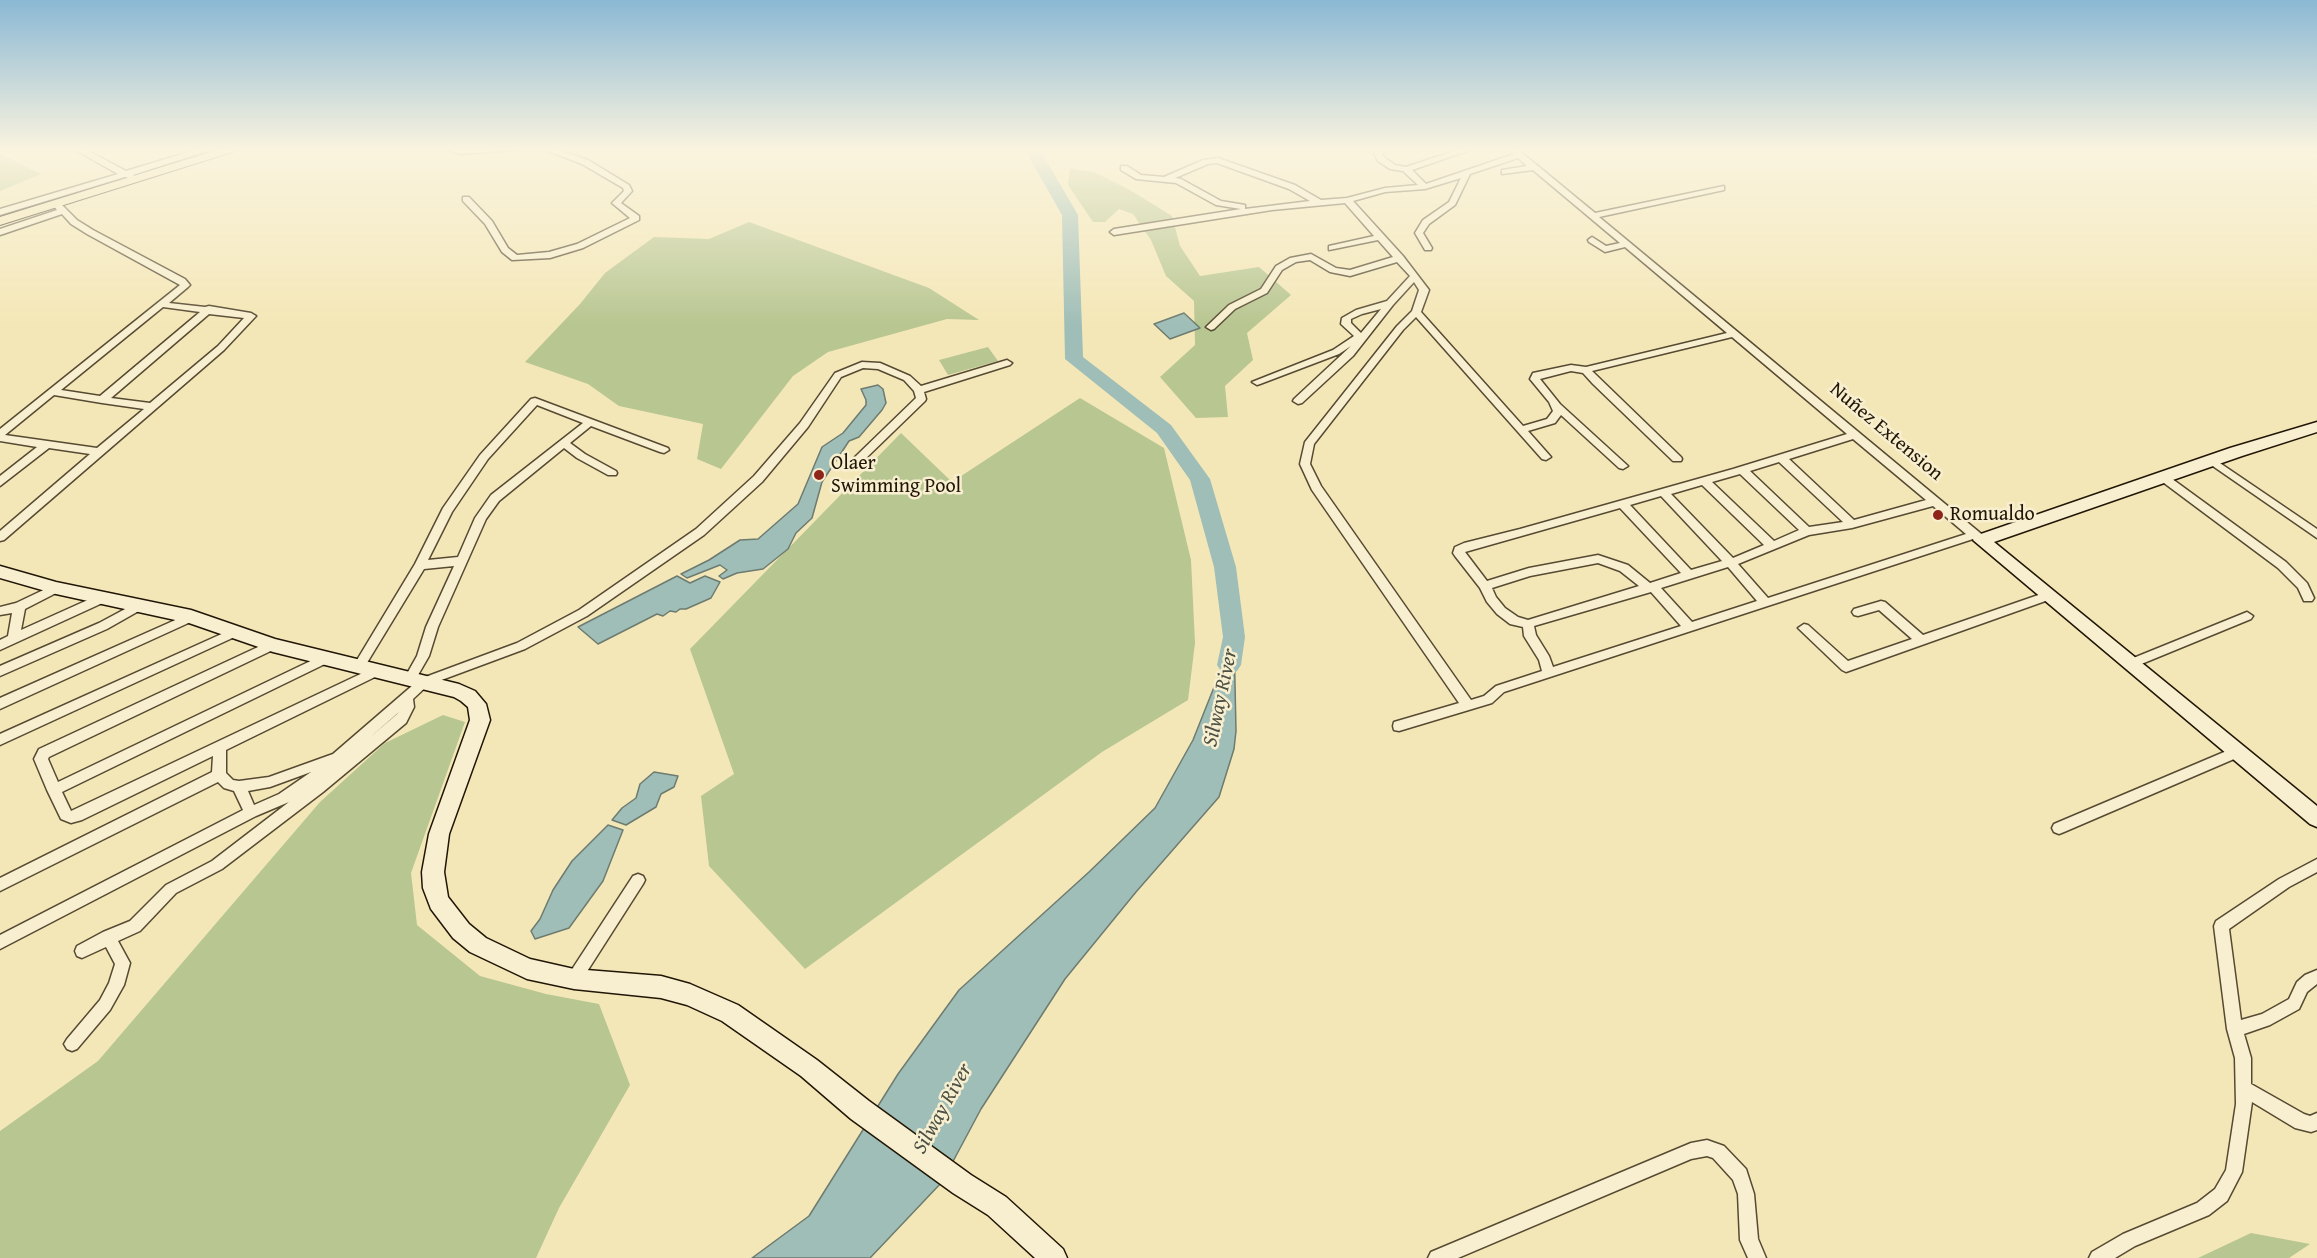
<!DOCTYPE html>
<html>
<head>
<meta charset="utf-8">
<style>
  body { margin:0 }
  canvas { display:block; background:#f4e7b7 }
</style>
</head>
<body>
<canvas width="2317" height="1258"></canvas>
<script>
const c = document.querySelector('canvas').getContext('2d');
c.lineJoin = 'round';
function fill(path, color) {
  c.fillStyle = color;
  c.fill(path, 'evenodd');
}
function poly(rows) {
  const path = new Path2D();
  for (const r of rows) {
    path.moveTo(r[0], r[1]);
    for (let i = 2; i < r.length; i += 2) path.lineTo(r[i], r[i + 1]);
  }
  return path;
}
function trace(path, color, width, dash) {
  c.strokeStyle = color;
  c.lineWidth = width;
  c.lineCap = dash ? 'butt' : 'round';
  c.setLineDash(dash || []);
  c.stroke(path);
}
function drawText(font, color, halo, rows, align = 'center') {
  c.font = font + ' "Gentium Book Plus",serif';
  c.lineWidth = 5;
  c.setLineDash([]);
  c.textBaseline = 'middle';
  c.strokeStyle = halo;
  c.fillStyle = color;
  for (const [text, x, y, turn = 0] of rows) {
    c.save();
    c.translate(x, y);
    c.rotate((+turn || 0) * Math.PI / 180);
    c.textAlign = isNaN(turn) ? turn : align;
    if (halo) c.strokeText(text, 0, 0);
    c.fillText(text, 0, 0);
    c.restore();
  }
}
fill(poly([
  [0,154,41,174,0,191],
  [1070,169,1094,172,1130,190,1172,216,1180,246,1200,276,1259,267,1291,295,1247,333,1253,360,1225,386,1228,417,1196,418,1160,377,1195,345,1194,301,1166,276,1151,240,1133,214,1119,209,1105,222,1093,222,1068,185],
  [749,222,929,288,979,320,947,319,828,352,793,376,721,469,697,459,703,424,619,406,588,384,525,362,580,304,605,273,654,237,709,239],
  [988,347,998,361,948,375,939,360],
  [1080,398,1164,448,1191,560,1195,643,1188,700,1102,752,805,969,709,866,701,796,734,774,690,649,901,433,952,482],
  [443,715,465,722,411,873,417,925,480,976,546,994,599,1004,630,1085,559,1208,536,1258,0,1258,0,1131,98,1061,320,802,385,743],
  [2251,1233,2310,1244,2289,1258,2198,1258]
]), '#b8c691');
const water = poly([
  [1184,313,1200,328,1170,339,1154,324,1184,313],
  [878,385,883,389,886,403,882,410,859,437,849,441,822,482,812,518,796,533,788,549,763,569,737,573,723,579,719,576,727,570,720,565,687,578,681,574,709,560,740,540,758,539,798,504,822,447,843,433,866,405,866,400,861,389,878,385],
  [677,576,690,583,705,576,720,582,711,598,686,609,680,609,676,612,670,611,663,616,657,614,598,644,578,627,677,576],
  [1234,637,1236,731,1234,749,1219,797,1136,892,1065,979,981,1109,942,1182,870,1258,752,1258,809,1216,898,1074,959,990,1089,872,1155,808,1193,740,1234,637],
  [654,772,678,776,674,787,661,794,656,807,626,825,612,820,622,808,636,798,640,784,654,772],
  [608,825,623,830,603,881,569,928,535,939,531,931,540,919,553,890,572,861,608,825]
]);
fill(water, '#9fbeb7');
trace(water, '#6d7b70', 1.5);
fill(poly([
  [1024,148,1039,148,1078,215,1083,357,1171,425,1210,479,1236,567,1245,637,1241,665,1237,671,1229,674,1221,671,1217,665,1223,637,1214,567,1190,480,1157,433,1065,359,1062,215,1024,148]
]), '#9fbeb7');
const street = poly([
  [72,148,83,148,126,171,202,148,216,148,133,175,135,177,134,179,125,177,0,215,0,209,118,174,72,148],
  [442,148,460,150,522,148,518,150,460,154,442,148],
  [540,148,553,148,588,160,629,185,632,191,621,203,639,216,639,220,583,248,550,258,512,260,502,252,485,224,463,201,463,197,469,197,492,221,508,248,517,255,549,252,577,244,630,218,612,203,624,191,623,188,582,164,540,148],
  [1380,148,1389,148,1382,154,1384,157,1395,165,1406,167,1463,148,1476,148,1412,170,1426,184,1514,154,1507,148,1516,148,1595,213,1724,186,1724,190,1599,217,1985,537,1987,540,1985,543,1981,544,1973,539,1504,692,1492,703,1399,731,1394,730,1393,726,1394,722,1459,703,1312,490,1300,464,1305,442,1397,326,1412,311,1419,290,1414,282,1393,305,1353,356,1302,403,1298,404,1293,401,1294,399,1351,346,1339,354,1260,384,1257,385,1252,382,1333,350,1354,336,1341,324,1342,318,1356,310,1387,301,1410,276,1397,262,1350,276,1330,272,1310,260,1296,262,1282,270,1267,293,1235,309,1214,329,1211,330,1206,327,1229,305,1261,289,1276,266,1290,258,1311,254,1336,268,1350,270,1393,257,1378,240,1329,250,1329,246,1374,236,1345,203,1272,210,1114,235,1110,232,1114,229,1241,209,1216,205,1176,183,1136,179,1121,170,1121,166,1127,166,1141,175,1164,177,1203,160,1218,158,1295,185,1321,200,1347,198,1385,188,1418,185,1403,171,1390,169,1378,161,1374,154,1380,148],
  [1518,158,1527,166,1502,170,1502,174,1533,170,1620,243,1606,246,1592,237,1588,240,1589,242,1605,252,1625,247,1727,333,1586,367,1571,365,1533,373,1530,379,1549,402,1553,411,1547,419,1523,426,1421,312,1429,290,1403,256,1353,201,1385,192,1425,189,1461,178,1449,202,1423,220,1415,233,1425,250,1431,250,1432,248,1423,233,1429,224,1455,205,1470,174,1518,158],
  [1217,163,1289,189,1310,201,1245,209,1245,205,1221,201,1181,179,1175,178,1208,164,1217,163],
  [1381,309,1361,333,1351,323,1351,319,1362,314,1381,309],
  [1416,317,1542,459,1546,460,1551,457,1528,431,1555,423,1561,415,1619,468,1623,469,1628,466,1560,404,1540,379,1571,371,1583,373,1593,384,1673,461,1681,461,1682,459,1681,457,1592,371,1732,337,1847,434,1733,469,1520,529,1464,543,1455,547,1453,553,1455,556,1480,588,1487,602,1497,614,1510,624,1523,627,1524,636,1539,660,1542,671,1496,686,1484,696,1471,700,1321,486,1310,464,1314,444,1403,330,1416,317],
  [1853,439,1926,500,1854,520,1789,459,1853,439],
  [1779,462,1843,522,1809,527,1750,471,1779,462],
  [1740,474,1799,530,1774,541,1712,482,1740,474],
  [1702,485,1764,545,1733,558,1671,494,1702,485],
  [1661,496,1722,561,1691,570,1630,505,1661,496],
  [1933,506,1966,534,1768,598,1738,564,1809,535,1852,528,1933,506],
  [1620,508,1681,573,1650,583,1628,565,1598,555,1529,568,1487,581,1465,552,1620,508],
  [1598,563,1620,571,1639,586,1528,620,1518,617,1505,608,1496,597,1492,588,1530,576,1598,563],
  [1728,567,1757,601,1692,622,1661,588,1728,567],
  [1651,592,1681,626,1553,667,1549,656,1536,635,1534,626,1651,592],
  [53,202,59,202,77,220,93,230,185,279,190,285,188,287,169,303,205,307,209,306,251,313,256,316,224,350,4,540,0,541,0,531,90,454,49,448,0,486,0,476,37,447,0,441,0,429,180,285,87,234,71,224,62,214,0,235,0,229,57,210,52,204,53,202],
  [163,307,200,312,100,396,61,390,163,307],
  [209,314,244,318,218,346,150,403,111,398,209,314],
  [54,395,102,403,144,409,97,448,5,435,54,395],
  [1007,360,1012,363,1010,365,924,392,926,399,925,401,863,461,859,462,854,459,855,457,916,398,914,391,904,380,878,369,863,368,841,377,808,427,762,482,704,535,587,616,525,649,428,685,413,699,414,707,406,723,323,792,222,869,176,893,140,931,118,941,130,963,124,985,110,1010,77,1049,72,1051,67,1049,64,1044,67,1039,100,1000,109,983,115,964,106,947,82,958,77,956,75,951,77,946,103,932,130,921,166,885,212,861,302,792,289,802,256,816,0,949,0,935,243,810,234,791,224,788,218,782,0,891,0,878,212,772,213,756,82,820,71,823,61,819,47,790,34,759,39,749,273,640,277,642,279,645,277,648,49,757,48,759,58,782,321,656,325,654,329,656,331,659,329,662,62,792,71,811,371,669,379,669,381,672,379,675,226,750,226,773,233,780,239,781,269,777,333,754,420,679,517,643,579,610,696,529,754,476,800,423,835,373,862,362,880,363,910,376,921,386,1007,360],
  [399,712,396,715,368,739,399,712],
  [311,772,279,794,254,805,248,791,270,787,311,772],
  [535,398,668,448,669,450,664,453,660,452,591,426,570,443,585,454,616,471,617,473,616,475,608,475,577,458,564,448,499,501,486,519,438,627,429,656,414,682,410,684,406,682,404,679,417,656,426,627,454,566,424,569,362,671,354,671,352,668,354,665,415,564,443,508,480,455,531,399,535,398],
  [537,405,583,423,491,495,475,518,458,557,428,560,452,512,488,459,537,405],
  [2211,457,2317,529,2317,538,2207,462,2206,460,2207,458,2211,457],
  [2164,473,2286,562,2307,583,2314,598,2312,601,2304,601,2298,588,2278,568,2160,480,2159,477,2164,473],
  [56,584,60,585,62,588,60,591,25,609,21,630,101,594,109,594,111,597,109,600,0,650,0,640,8,636,12,613,0,615,0,607,16,603,56,584],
  [2047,592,2053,596,2051,599,1846,672,1842,670,1798,628,1804,624,1808,625,1848,661,1912,639,1879,610,1858,616,1854,615,1852,612,1854,609,1881,601,1885,602,1923,635,2047,592],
  [140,601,146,605,144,608,107,629,0,676,0,666,99,623,140,601],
  [2247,612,2253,616,2251,619,2134,667,2126,667,2124,664,2126,661,2247,612],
  [191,613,197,617,195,620,0,709,0,698,191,613],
  [237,627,241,628,243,631,241,634,0,745,0,734,237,627],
  [2236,747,2241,748,2243,752,2241,756,2064,832,2059,834,2054,832,2052,828,2054,824,2236,747],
  [2317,859,2317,872,2289,887,2229,929,2241,1020,2262,1014,2289,999,2297,982,2305,975,2317,970,2317,984,2307,992,2299,1009,2270,1025,2244,1034,2251,1058,2251,1084,2304,1114,2310,1116,2317,1113,2317,1130,2311,1132,2295,1128,2252,1102,2242,1172,2227,1201,2209,1215,2135,1246,2115,1258,2089,1258,2092,1252,2123,1234,2197,1203,2215,1189,2226,1170,2236,1104,2235,1058,2227,1029,2214,926,2216,921,2279,879,2317,859],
  [638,874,643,876,645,880,643,884,579,984,574,986,569,984,567,979,569,974,633,876,638,874],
  [1707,1140,1724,1146,1746,1169,1754,1194,1758,1239,1766,1258,1748,1258,1740,1240,1738,1194,1733,1180,1713,1158,1707,1156,1691,1159,1458,1258,1428,1258,1431,1252,1691,1143,1707,1140]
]);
const secondary = poly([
  [2317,422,2317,432,2242,456,1994,542,2317,806,2317,827,2310,824,1973,540,1975,536,2230,448,2317,422],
  [0,566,56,582,191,610,275,639,459,684,475,691,486,704,490,720,449,834,444,872,448,897,469,924,486,938,530,959,574,969,661,976,690,984,738,1005,817,1060,869,1101,971,1175,1006,1197,1063,1249,1067,1258,1035,1258,988,1215,953,1193,851,1119,801,1076,722,1021,687,1005,661,998,574,989,527,979,470,952,453,938,431,909,423,888,422,872,429,834,470,720,468,707,461,701,454,697,273,652,189,623,56,594,0,578,0,566]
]);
const primary = poly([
  [224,148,245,148,0,225,0,217,224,148]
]);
trace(street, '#564a32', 3);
trace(secondary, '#211606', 3);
trace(primary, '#211606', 2);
fill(street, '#f8efd0');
fill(secondary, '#f8efd0');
fill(primary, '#f4e7b7');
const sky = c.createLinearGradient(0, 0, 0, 325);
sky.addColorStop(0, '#8bb8d4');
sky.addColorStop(0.46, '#faf4df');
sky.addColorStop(1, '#faf4df00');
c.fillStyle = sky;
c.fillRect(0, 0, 2317, 325);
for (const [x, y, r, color] of [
  [819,475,6,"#8f2418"],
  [1938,515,6,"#8f2418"]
]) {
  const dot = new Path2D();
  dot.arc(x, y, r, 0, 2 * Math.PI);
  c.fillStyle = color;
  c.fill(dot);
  trace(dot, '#f8efd0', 2);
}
drawText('20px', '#211606', '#f8efd0', [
  ["Nuñez Extension",1886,432,40]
]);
drawText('20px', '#211606', '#f8efd0', [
  ["Olaer",831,464],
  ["Swimming Pool",831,487],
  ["Romualdo",1950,515]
], 'left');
drawText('italic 21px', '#4d5144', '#f8efd0', [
  ["Silway River",1221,698,-78],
  ["Silway River",943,1109,-61]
]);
</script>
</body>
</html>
